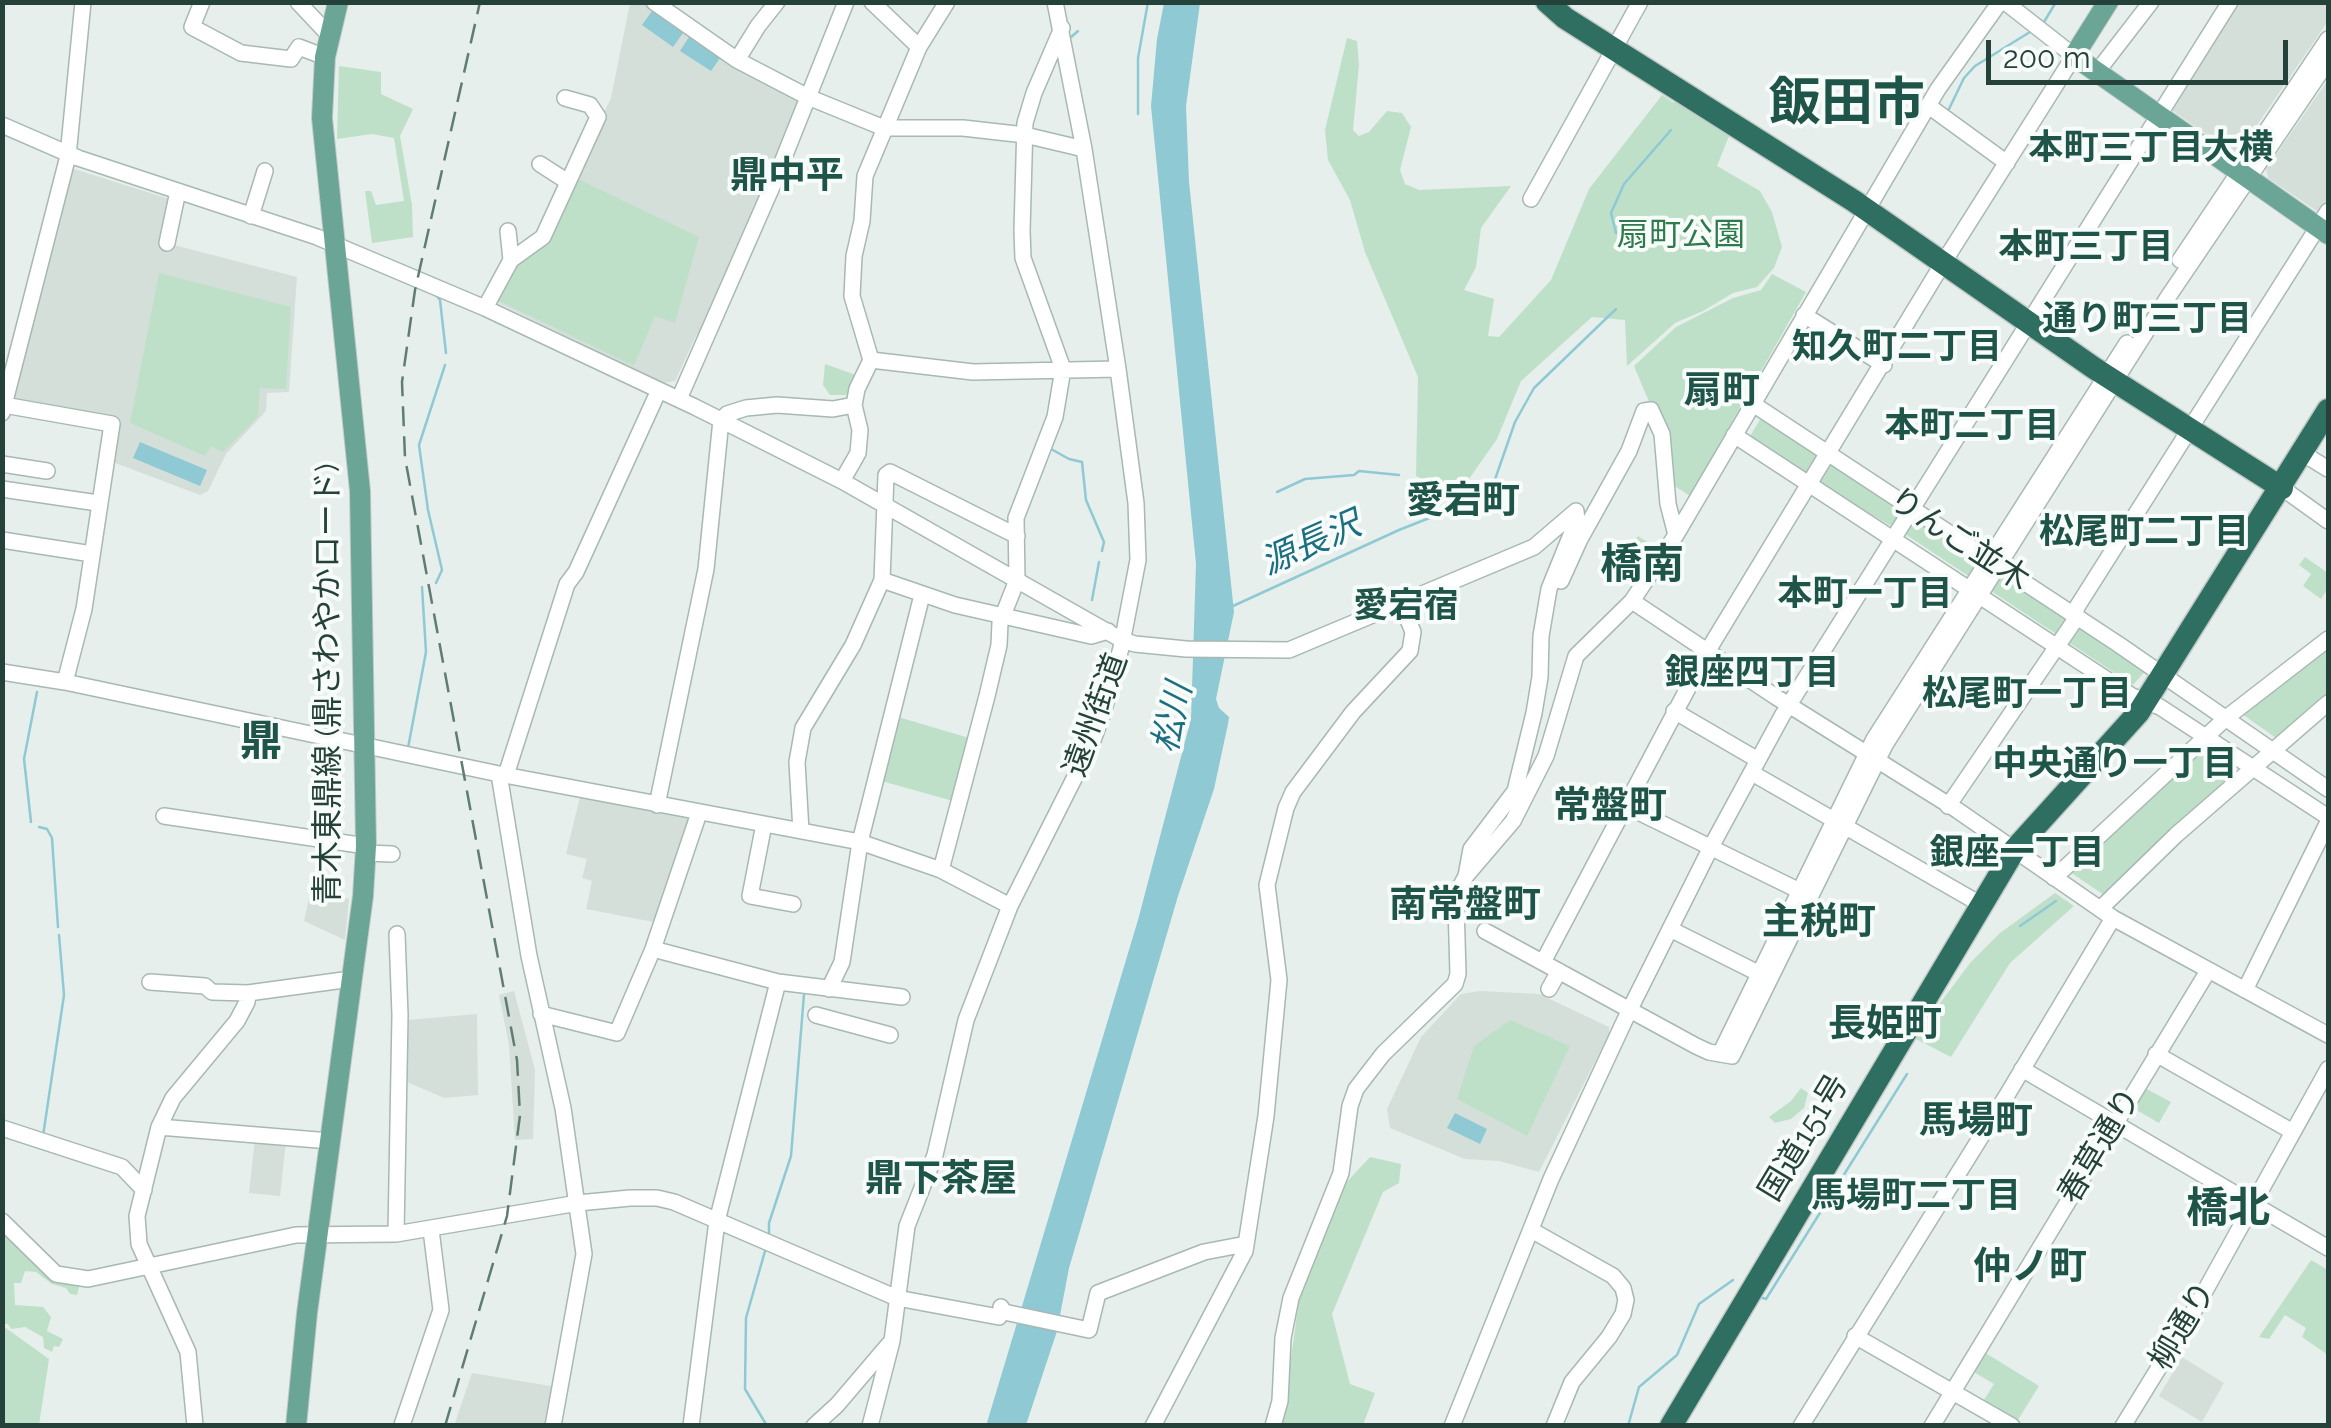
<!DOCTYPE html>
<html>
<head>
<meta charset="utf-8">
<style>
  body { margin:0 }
  #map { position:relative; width:2331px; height:1428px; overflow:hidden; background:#e6efeb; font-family:Raleway,sans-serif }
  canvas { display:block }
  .frame { position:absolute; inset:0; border:5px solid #24423a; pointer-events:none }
  .scale { position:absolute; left:1986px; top:40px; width:302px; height:45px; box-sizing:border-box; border:5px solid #24423a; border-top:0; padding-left:12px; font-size:30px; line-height:35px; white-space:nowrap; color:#24423a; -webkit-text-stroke:8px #f7fbf9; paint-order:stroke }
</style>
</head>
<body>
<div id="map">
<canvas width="2331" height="1428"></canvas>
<div class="frame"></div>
<div class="scale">200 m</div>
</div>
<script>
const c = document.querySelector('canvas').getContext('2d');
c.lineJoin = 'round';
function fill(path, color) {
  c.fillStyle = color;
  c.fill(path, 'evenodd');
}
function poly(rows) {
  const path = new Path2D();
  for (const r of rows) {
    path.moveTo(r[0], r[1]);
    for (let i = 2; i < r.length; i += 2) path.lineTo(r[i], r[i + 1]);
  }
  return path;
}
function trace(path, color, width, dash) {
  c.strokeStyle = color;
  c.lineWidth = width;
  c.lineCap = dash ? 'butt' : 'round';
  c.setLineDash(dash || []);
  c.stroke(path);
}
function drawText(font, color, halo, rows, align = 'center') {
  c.font = font + ' Raleway,"Noto Sans JP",sans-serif';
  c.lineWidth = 8;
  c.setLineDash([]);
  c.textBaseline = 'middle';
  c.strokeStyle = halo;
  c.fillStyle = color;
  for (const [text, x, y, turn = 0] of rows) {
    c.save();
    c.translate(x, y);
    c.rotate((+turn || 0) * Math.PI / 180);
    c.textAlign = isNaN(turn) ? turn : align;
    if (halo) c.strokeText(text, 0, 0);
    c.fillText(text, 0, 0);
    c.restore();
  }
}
fill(poly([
  [630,3,650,3,803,97,709,317,696,336,675,381,663,383,492,300,511,265,539,246,611,98],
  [2239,3,2328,3,2328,21,2238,153,2233,153,2173,111,2172,107],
  [2328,80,2328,203,2322,211,2317,211,2268,178,2266,169],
  [74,169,182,203,170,244,297,277,289,392,267,393,266,411,226,454,208,491,200,495,110,461,115,422,9,402,69,172],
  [580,797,691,817,659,923,586,909,592,881,582,878,587,859,566,854],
  [311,888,349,899,345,940,304,921],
  [514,991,535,1070,533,1139,515,1140,509,1045,499,995],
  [1480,991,1539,994,1609,1027,1609,1034,1539,1172,1499,1161,1465,1159,1390,1128,1387,1109,1421,1037,1461,994],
  [477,1014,478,1095,444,1098,407,1082,407,1020],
  [255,1138,286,1141,280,1196,249,1193],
  [2182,1357,2224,1383,2202,1422,2159,1396],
  [472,1373,556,1387,550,1425,455,1423]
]), '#d4dfda');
fill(poly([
  [1347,38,1357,41,1359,65,1353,130,1359,136,1369,132,1387,111,1402,113,1411,127,1400,170,1405,184,1419,190,1511,186,1481,228,1476,267,1464,290,1494,299,1488,336,1499,337,1551,280,1589,189,1662,95,1674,103,1679,99,1729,136,1717,166,1760,191,1772,212,1782,247,1774,268,1757,287,1733,293,1703,311,1675,323,1627,366,1625,320,1592,317,1521,381,1497,439,1457,496,1416,476,1418,377,1365,252,1350,200,1328,160,1325,130],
  [339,66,381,72,381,94,413,109,400,136,412,205,413,237,372,243,365,191,371,191,376,205,404,201,394,138,372,134,337,139],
  [578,179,699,237,675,323,655,316,634,366,497,300,514,267,549,243],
  [159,273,291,307,286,389,260,388,258,417,223,452,211,446,205,456,130,423],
  [1772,274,1806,292,1690,496,1670,483,1650,404,1634,366,1676,327,1733,298,1761,290],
  [825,364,856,375,853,388,846,395,830,395,823,385],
  [1762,416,2147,669,2133,685,1905,534,1817,483,1749,438],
  [1638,536,1657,548,1638,576,1619,564],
  [2305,557,2328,573,2328,588,2321,599,2303,586,2311,574,2299,565],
  [2328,643,2328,695,2276,738,2242,714],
  [895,716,969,738,953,801,878,780],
  [2203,748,2241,773,2104,895,2067,870],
  [2055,893,2074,906,2010,963,1951,1057,1914,1038,1970,963,2000,933],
  [1510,1020,1570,1046,1527,1136,1457,1099,1474,1046],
  [1801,1088,1808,1093,1804,1108,1791,1119,1775,1123,1769,1117,1791,1101],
  [2145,1088,2171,1102,2159,1123,2133,1108],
  [1370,1157,1401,1164,1399,1183,1383,1192,1332,1314,1350,1384,1375,1393,1363,1425,1278,1426,1286,1393,1299,1301,1344,1185],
  [2,1232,9,1233,57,1281,79,1287,77,1295,70,1294,66,1288,52,1284,36,1272,25,1271,21,1283,14,1283,15,1305,43,1307,51,1317,47,1331,63,1339,59,1347,54,1346,52,1352,44,1348,43,1337,25,1327,11,1329,8,1324,3,1324],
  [2311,1260,2328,1270,2328,1355,2302,1337,2306,1328,2285,1315,2269,1339,2259,1337],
  [3,1326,49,1359,39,1425,3,1425],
  [1984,1352,2039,1386,2016,1423,1982,1403,1994,1384,1972,1371]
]), '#bfe0c8');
fill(poly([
  [1164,3,1200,3,1186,106,1189,182,1234,612,1216,699,1219,708,1229,717,1228,724,1214,789,1178,896,1069,1268,1057,1331,1026,1425,986,1426,1138,920,1191,719,1196,564,1151,106,1157,39],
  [652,11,683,33,673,47,642,25],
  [689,37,720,58,711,71,680,51],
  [140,442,207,470,200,486,133,458],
  [1455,1113,1487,1129,1480,1144,1447,1128]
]), '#8ec9d4');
trace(poly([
  [2044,22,2056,2],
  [1070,38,1078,31],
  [1948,111,1964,78,1975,66,2030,32],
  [1138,114,1138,58,1148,2],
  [1616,233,1611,213,1624,184,1671,130],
  [436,295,440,300,446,353],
  [1051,449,1069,459,1082,462,1086,500,1104,542,1102,551],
  [1277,492,1305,479,1354,475,1359,471,1399,475],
  [436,583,442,570,428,510,419,445,445,365],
  [1092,600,1099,562],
  [1233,606,1399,530,1485,496,1491,491,1515,422,1534,388,1616,309],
  [408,748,426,652,422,587],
  [31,822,24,759,37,692],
  [39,827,47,829,52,838,58,927],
  [2020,926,2056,901],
  [43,1136,64,995,59,935],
  [769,1235,769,1223,791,1156,804,994],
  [765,1251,746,1318,745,1389,767,1426],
  [1760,1297,1766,1299,1907,1074],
  [1628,1426,1639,1387,1677,1355,1699,1304,1733,1280]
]), '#8ec9d4', 2.5);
const minor = poly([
  [202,2,192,27,241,53,291,59,299,47,325,57],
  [298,2,330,36],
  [654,2,737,60,808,97,884,128,963,128,1025,135,1084,149],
  [872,2,919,47],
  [737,60,758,26,777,2],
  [2097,72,2151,2],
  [1930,107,2007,163],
  [2,125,78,158,317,237,485,308,695,407,842,481,1122,640,1135,644,1186,649,1289,650,1534,547,1576,511,1577,520,1549,589,1541,636,1540,677,1534,713,1515,791,1471,849,1466,876],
  [540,164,568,182],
  [1531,199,1640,2],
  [251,216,265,171],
  [508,231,511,260],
  [167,243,178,191],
  [2180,260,2328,39],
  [485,308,511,260,543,237,598,117,590,105,565,98],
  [1804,315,1884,365],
  [871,360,973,372,1118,369],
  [679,399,775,180,846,2],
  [1753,404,2118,644,2328,789],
  [4,405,112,424,84,609,65,682],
  [2,413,68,156,83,2],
  [1734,435,2132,696,2160,707,2328,817],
  [2302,453,2328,469],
  [2,464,47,471],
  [842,481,858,453,860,430,854,405,857,389,871,360,852,296,854,256,862,221,865,176,919,47,947,2],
  [2282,488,2328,521],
  [2,489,98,503],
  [2,540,92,554],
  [882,580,955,605,1091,636,1108,631],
  [1561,581,1580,539,1629,451,1644,411,1651,410,1662,434,1668,504,1676,535],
  [1632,601,1776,697,1957,810,2113,918,2328,1035],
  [2,672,65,682,499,774,529,956,563,1108,584,1254,553,1426],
  [1674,711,1758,760],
  [1752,773,1980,904],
  [499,774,860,842,941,870,1010,906],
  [506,775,567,584,576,572,659,390],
  [657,805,706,569,721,420,727,414,746,408,777,405,833,409,854,405],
  [1624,805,1808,895],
  [1948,806,2073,623,2077,607,2328,211],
  [699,813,653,949,778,982,902,997],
  [164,816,366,846],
  [764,824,750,896,793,904],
  [801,831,797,762,803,728,853,645,882,580,886,475,890,472,1017,536],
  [365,853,392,854],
  [941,870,987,696,999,645,1000,623,1017,580,1016,518,1055,417,1063,369,1023,258,1022,231,1025,123,1034,93,1062,28],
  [2054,878,2226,718,2328,639],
  [2100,909,2176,835,2328,703],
  [1672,930,1760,974],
  [1485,931,1696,1046,1709,1052,1732,1056,1885,745,2168,297,2328,61],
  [1543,962,1707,652,1940,268,2074,56,2005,2],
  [150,982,205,986,212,992,248,993],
  [829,989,842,962,860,842,922,595],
  [1549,989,1559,971],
  [2245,990,2328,822],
  [541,1014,617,1033,653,949],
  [816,1015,890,1035],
  [1720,1054,1874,739,2127,343],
  [2156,1054,2293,1132],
  [2022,1069,2328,1248],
  [159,1127,330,1141],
  [2,1128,122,1167,144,1190],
  [2,1221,56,1274,88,1279,296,1235,396,1234,578,1203,630,1198,657,1198,674,1202,897,1298,999,1317],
  [1533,1231,1613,1276,1623,1288,1626,1300,1623,1314,1609,1337,1572,1382,1554,1426],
  [396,1234,400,1015,397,934],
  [1001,1307,1004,1312,1089,1330,1098,1293,1204,1252,1246,1244],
  [1855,1336,2012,1426],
  [402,1425,441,1310,431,1230],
  [195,1426,188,1352,139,1244,137,1216,159,1127,173,1098,237,1021,247,1002,248,993,351,979],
  [691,1426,717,1221,778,982],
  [814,1426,837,1405,889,1344],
  [870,1426,892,1341,907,1226,935,1155,966,1020,1010,906,1092,743,1103,713,1121,648,1138,560,1136,503,1118,369,1084,149,1055,2],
  [1153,1426,1245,1251,1266,1116,1279,980,1267,885,1286,808,1293,792,1353,712,1410,651,1413,632,1402,605],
  [1273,1426,1280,1401,1283,1338,1291,1298,1341,1173,1350,1106,1356,1089,1383,1054,1455,984,1458,974,1456,905,1458,891,1466,876,1513,821,1546,756,1576,656,1632,601,1676,535,1938,89,2000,2],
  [1452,1426,1551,1179,1630,1009,1711,847,1782,716,2230,2],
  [1801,1426,2007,1095,2113,918],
  [1932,1426,2208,971],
  [2123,1426,2195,1309,2328,1069]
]);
const major = poly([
  [2108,2,2074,56,2328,234],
  [296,1426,307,1313,363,896,366,846,360,491,322,118,325,57,338,2]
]);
const highway = poly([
  [1547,2,1565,18,1854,201,2094,368,2282,488],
  [1671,1426,2015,849,2139,712,2328,410]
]);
trace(minor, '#a8b8b2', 18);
trace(major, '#c2cac8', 22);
trace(highway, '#c2cac8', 25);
trace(minor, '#fff', 15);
trace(major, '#6aa596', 20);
trace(highway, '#2f6f62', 22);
trace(poly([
  [445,1426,507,1216,520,1115,517,1060,405,458,402,382,415,290,480,2]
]), '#5f7d75', 2.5, [20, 10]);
drawText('32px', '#2d7a4b', '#f7fbf9', [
  ["扇町公園",1681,235]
]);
drawText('32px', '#24423a', '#f7fbf9', [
  ["りんご並木",1959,540,33],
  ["青木東鼎線 (鼎さわやかロード)",328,684,-90],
  ["遠州街道",1096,715,-70],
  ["国道151号",1804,1138,-59],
  ["春草通り",2100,1146,-59],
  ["柳通り",2183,1326,-59]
]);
drawText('bold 35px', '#1f5548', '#f7fbf9', [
  ["本町三丁目大横",2151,148],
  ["本町三丁目",2086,247],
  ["通り町三丁目",2147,319],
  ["知久町二丁目",1897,347],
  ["本町二丁目",1972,426],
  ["松尾町二丁目",2144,532],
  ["本町一丁目",1865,594],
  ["愛宕宿",1406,606],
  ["銀座四丁目",1752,673],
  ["松尾町一丁目",2027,694],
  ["中央通り一丁目",2115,764],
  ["銀座一丁目",2017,853],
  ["馬場町二丁目",1916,1196]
]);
drawText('italic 35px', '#1c6f80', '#f7fbf9', [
  ["源長沢",1311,544,-24],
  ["松川",1173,718,-77]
]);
drawText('bold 38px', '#1f5548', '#f7fbf9', [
  ["鼎中平",787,177],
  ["扇町",1722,392],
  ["愛宕町",1463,502],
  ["常盤町",1610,807],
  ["南常盤町",1465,906],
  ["主税町",1819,923],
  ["長姫町",1885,1025],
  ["馬場町",1976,1122],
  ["鼎下茶屋",941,1180],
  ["仲ノ町",2030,1268]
]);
drawText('bold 42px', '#1f5548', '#f7fbf9', [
  ["橋南",1642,565],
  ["鼎",261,742],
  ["橋北",2228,1209]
]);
drawText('bold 52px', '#1f5548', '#f7fbf9', [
  ["飯田市",1847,104]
]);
</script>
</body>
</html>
